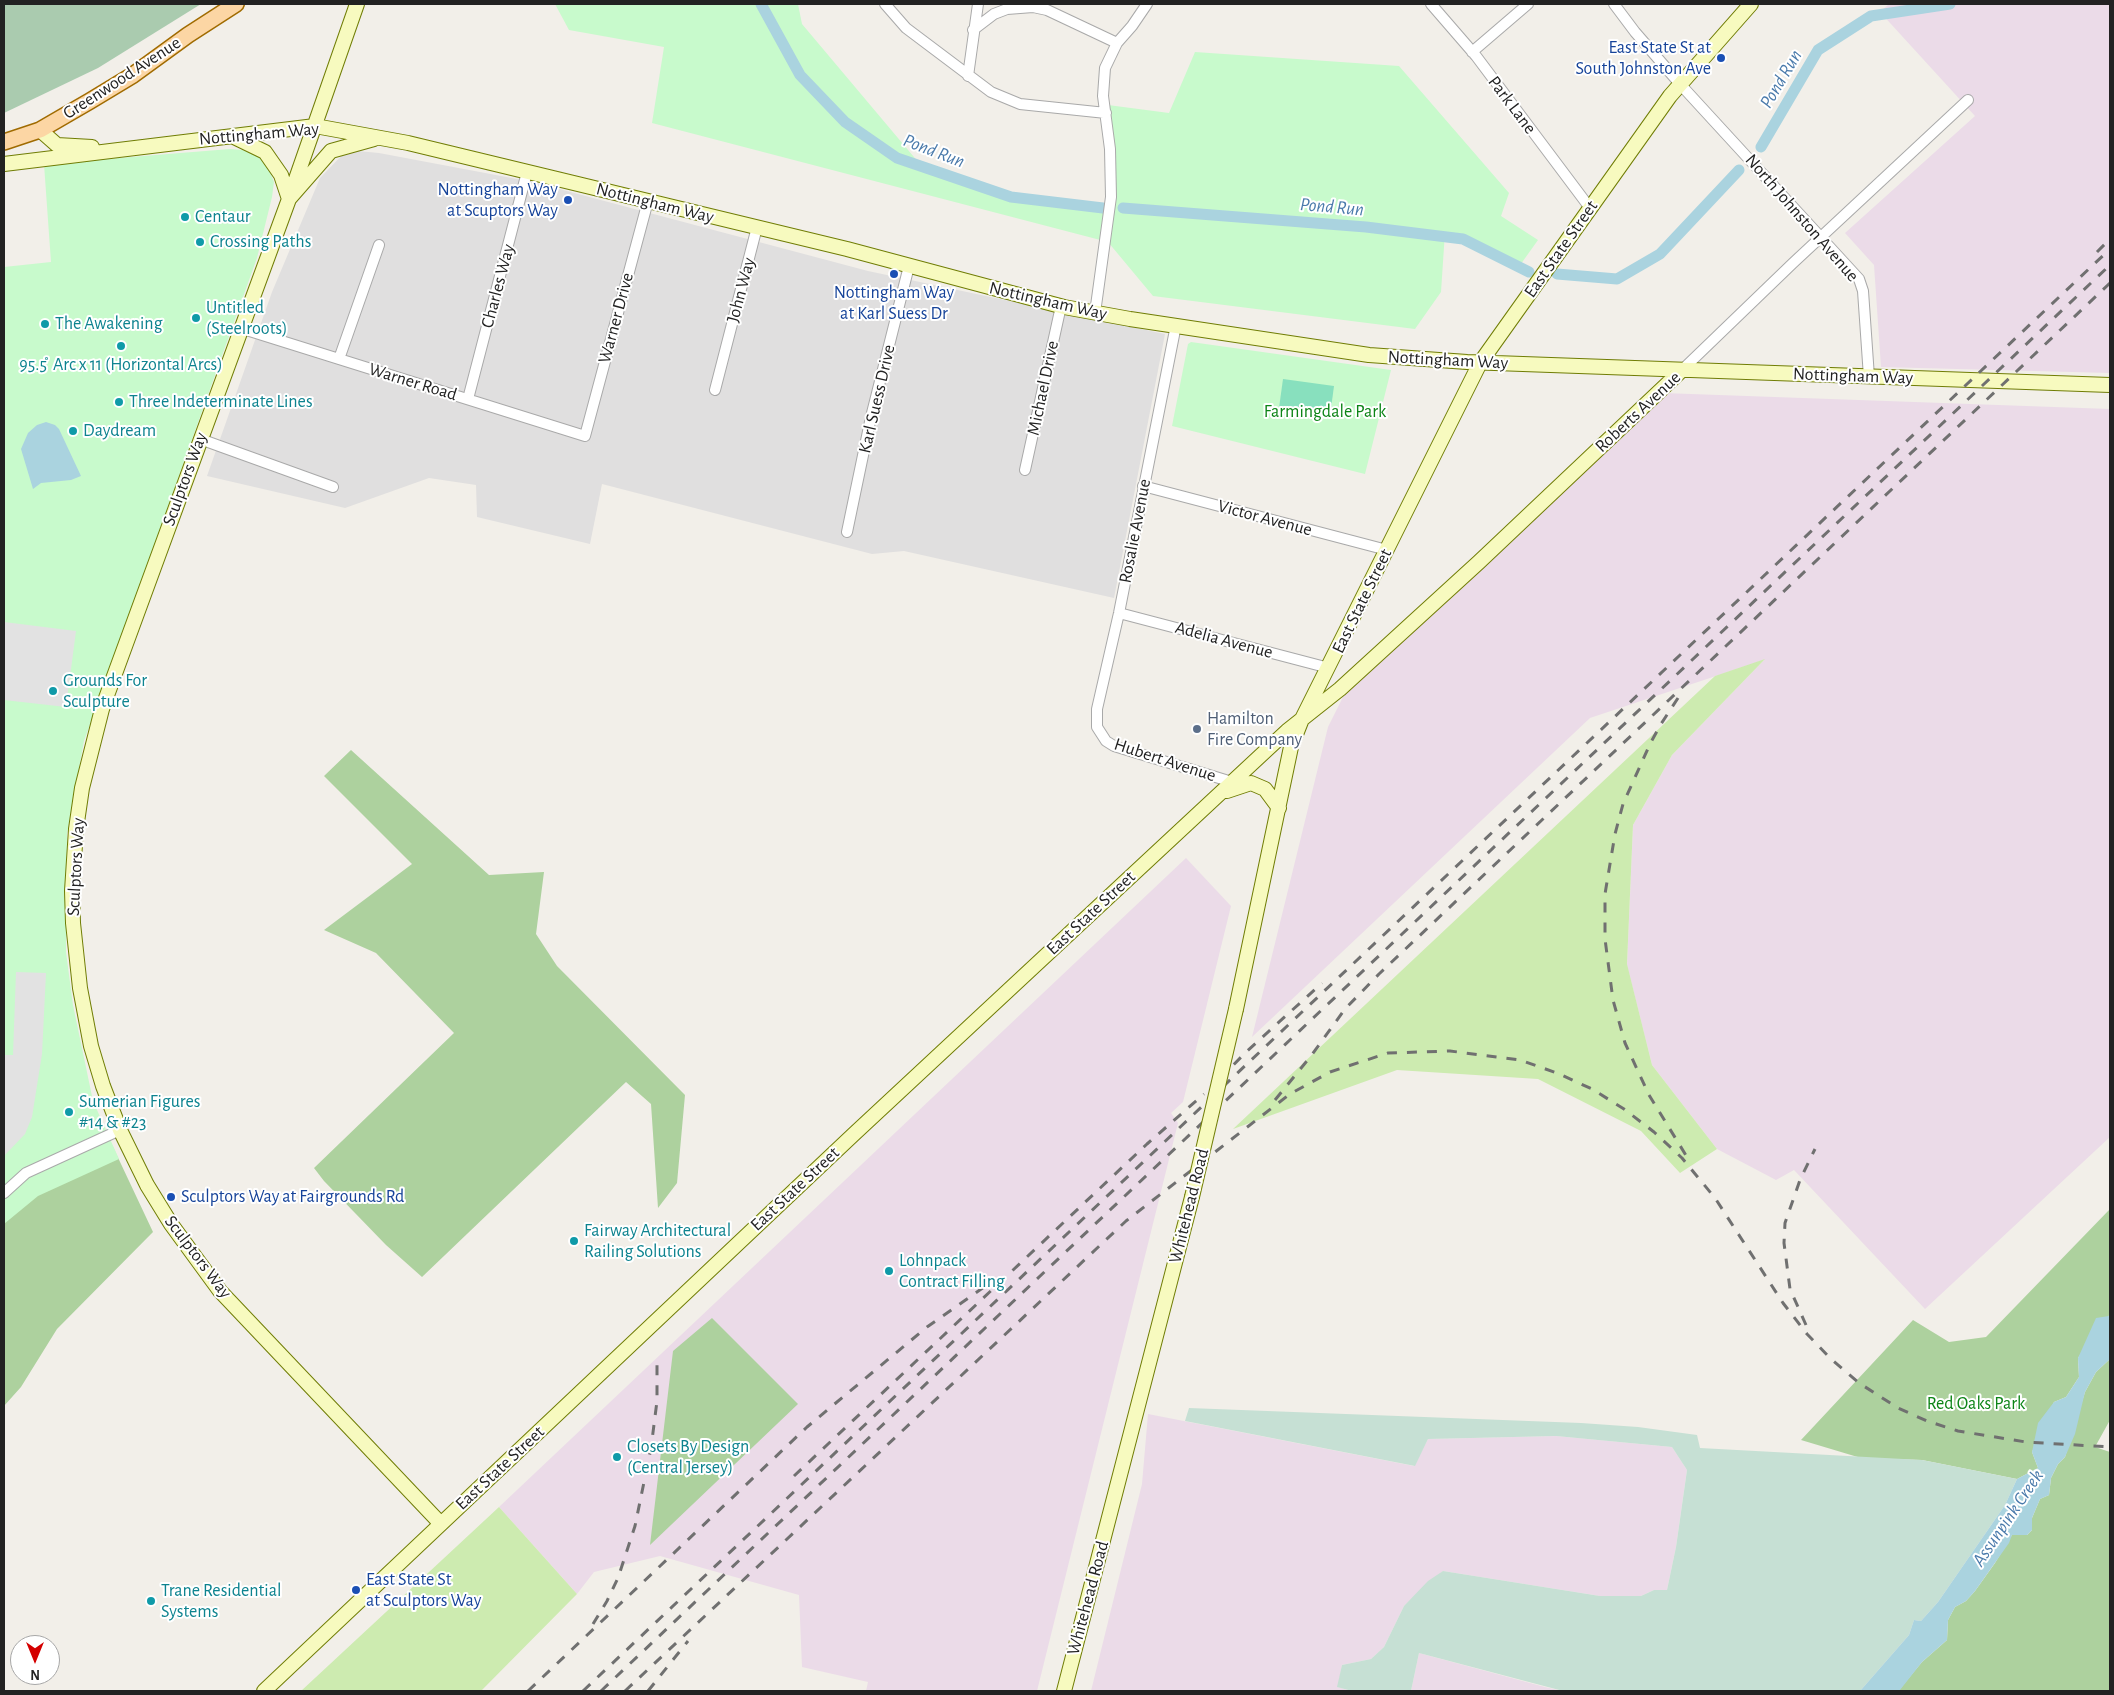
<!DOCTYPE html>
<html>
<head>
<meta charset="utf-8">
<style>
  body { margin:0 }
  #map { position:relative; width:2114px; height:1695px; overflow:hidden; background:#f2efe9; font-family:"Alegreya Sans",sans-serif }
  canvas { display:block }
  .frame { position:absolute; inset:0; border:5px solid #222; pointer-events:none }
  .north { position:absolute; left:10px; top:1635px; width:50px; height:50px; box-sizing:border-box; background:#fff; border:1px solid #a7a7a7; border-radius:50%; rotate:180deg; font-size:14px; font-weight:700; line-height:20px; text-align:center; color:#222 }
  .north::after { content:''; display:block; margin:auto; width:18px; height:22px; background:#d40000; clip-path:polygon(50% 0,100% 100%,50% 72%,0 100%) }
</style>
</head>
<body>
<div id="map">
<canvas width="2114" height="1695"></canvas>
<div class="frame"></div>
<div class="north">N</div>
</div>
<script>
const c = document.querySelector('canvas').getContext('2d');
c.lineJoin = 'round';
function fill(path, color) {
  c.fillStyle = color;
  c.fill(path, 'evenodd');
}
function poly(rows) {
  const path = new Path2D();
  for (const r of rows) {
    path.moveTo(r[0], r[1]);
    for (let i = 2; i < r.length; i += 2) path.lineTo(r[i], r[i + 1]);
  }
  return path;
}
function trace(path, color, width, dash) {
  c.strokeStyle = color;
  c.lineWidth = width;
  c.lineCap = dash ? 'butt' : 'round';
  c.setLineDash(dash || []);
  c.stroke(path);
}
function drawText(font, color, halo, rows, align = 'center') {
  c.font = font + ' "Alegreya Sans",sans-serif';
  c.lineWidth = 4;
  c.setLineDash([]);
  c.textBaseline = 'middle';
  c.strokeStyle = halo;
  c.fillStyle = color;
  for (const [text, x, y, turn = 0] of rows) {
    c.save();
    c.translate(x, y);
    c.rotate((+turn || 0) * Math.PI / 180);
    c.textAlign = isNaN(turn) ? turn : align;
    if (halo) c.strokeText(text, 0, 0);
    c.fillText(text, 0, 0);
    c.restore();
  }
}
fill(poly([
  [347,150,379,153,533,182,868,271,1165,334,1114,598,904,551,872,554,602,484,590,544,477,517,476,485,429,478,345,508,207,476,272,292,320,178]
]), '#e0dfdf');
fill(poly([
  [1889,4,2110,4,2110,373,1881,367,1874,265,1845,233,1975,116,1880,12],
  [1663,393,2110,409,2110,1137,1925,1309,1794,1170,1776,1180,1717,1149,1652,1065,1627,965,1633,825,1672,755,1764,660,1590,718,1252,1037,1328,727,1352,679],
  [1186,858,1231,906,1183,1102,1171,1113,1178,1123,1037,1691,866,1691,868,1682,802,1667,799,1595,660,1556,594,1572,577,1594,499,1507],
  [1148,1414,1414,1466,1428,1439,1556,1436,1672,1447,1687,1470,1676,1547,1667,1590,1654,1590,1641,1596,1600,1596,1443,1571,1404,1606,1384,1647,1371,1659,1342,1665,1338,1687,1352,1691,1091,1691,1142,1484],
  [1419,1653,1545,1687,1563,1691,1411,1691]
]), '#ebdbe8');
fill(poly([
  [1765,659,1672,755,1633,825,1627,964,1652,1065,1717,1149,1680,1173,1641,1131,1538,1079,1397,1070,1233,1129,1715,676],
  [499,1507,577,1594,481,1691,301,1691]
]), '#cdebb0');
fill(poly([
  [351,750,489,875,544,872,536,934,557,966,685,1095,677,1183,658,1208,651,1104,626,1082,422,1277,386,1245,324,1181,314,1168,454,1033,376,953,324,930,412,864,324,776],
  [113,1147,153,1232,57,1329,21,1387,4,1406,4,1203],
  [2110,1209,2110,1314,2078,1358,2079,1377,2066,1397,2054,1402,2032,1452,2038,1468,2017,1479,1922,1460,1861,1458,1801,1440,1913,1320,1949,1342,1986,1337],
  [712,1318,798,1404,650,1545,673,1351],
  [2110,1359,2110,1420,2095,1447,2110,1452,2110,1691,1898,1691,1922,1662,1947,1640,1948,1620,1955,1607,1966,1601,1975,1591,1995,1563,2012,1535,2027,1535,2032,1530,2032,1518,2040,1499,2049,1495,2051,1478,2058,1464,2065,1457,2085,1392,2096,1372]
]), '#add19e');
fill(poly([
  [1189,1408,1581,1423,1638,1427,1697,1435,1700,1448,1922,1460,2017,1479,2005,1505,1938,1602,1921,1621,1914,1620,1909,1635,1860,1691,1563,1691,1419,1653,1411,1691,1352,1691,1337,1687,1342,1665,1371,1659,1384,1647,1404,1606,1428,1581,1443,1571,1600,1596,1641,1596,1654,1590,1667,1590,1676,1547,1687,1470,1672,1447,1556,1436,1428,1439,1415,1466,1185,1421]
]), '#c6e0d4');
fill(poly([
  [4,4,201,4,98,68,4,113]
]), '#aacbaf');
fill(poly([
  [555,4,798,4,802,24,919,163,1022,201,1112,204,1108,105,1169,113,1195,52,1399,66,1509,193,1501,216,1538,240,1518,268,1445,232,1441,292,1415,329,1153,296,1108,242,652,123,664,47,569,30],
  [230,149,243,150,260,157,268,167,274,182,272,197,257,258,84,741,67,834,66,952,73,1005,93,1101,119,1159,38,1196,4,1224,4,267,51,262,44,164],
  [1191,342,1391,370,1365,474,1172,426,1188,344]
]), '#c8facc');
fill(poly([
  [1283,379,1334,386,1330,416,1279,408]
]), '#88e0be');
fill(poly([
  [4,622,76,631,66,707,4,700],
  [16,972,46,973,42,1054,32,1117,25,1134,4,1156,4,1055,13,1055]
]), '#e2e2e2');
fill(poly([
  [46,422,55,425,59,429,81,476,71,480,41,483,33,489,21,449,28,433,37,425],
  [2110,1314,2110,1359,2096,1372,2085,1392,2075,1434,2065,1457,2058,1464,2051,1478,2049,1495,2040,1499,2032,1518,2032,1530,2027,1535,2012,1535,2009,1543,1975,1591,1966,1601,1955,1607,1948,1620,1947,1640,1922,1662,1900,1690,1860,1691,1909,1635,1914,1620,1921,1621,1938,1602,2005,1505,2017,1479,2038,1468,2032,1452,2038,1423,2054,1402,2066,1397,2079,1377,2078,1358,2096,1318,2109,1316]
]), '#aad3df');
trace(poly([
  [761,4,800,75,845,122,897,158,1011,197,1103,208],
  [1761,147,1818,50,1871,16,1950,4],
  [1123,208,1366,227,1463,239,1529,272],
  [1557,274,1617,279,1660,254,1739,170]
]), '#aad3df', 11);
const street = poly([
  [885,4,906,28,991,92,1020,104,1106,113],
  [1431,4,1476,56,1590,208],
  [1614,4,1635,32,1680,84,1859,279,1863,291,1869,377],
  [973,30,994,14,1007,9,1033,7,1047,10,1117,43],
  [1472,52,1528,4],
  [968,76,978,4],
  [1095,313,1111,197,1110,149,1103,96,1105,68,1117,43,1132,26,1147,4],
  [1176,325,1119,613,1097,709,1097,727,1106,741,1114,746,1232,782],
  [240,328,585,436,648,201],
  [339,359,379,245],
  [1682,370,1793,263,1968,100],
  [715,390,757,227],
  [468,399,527,172],
  [200,439,333,487],
  [1025,470,1061,306],
  [1143,486,1387,550],
  [847,532,871,417,909,266],
  [1119,613,1329,668],
  [4,1193,26,1173,120,1130]
]);
const secondary = poly([
  [357,4,289,199,102,709,82,788,76,829,72,891,73,923,80,988,91,1046,103,1086,120,1130,147,1185,171,1224,220,1291,441,1524],
  [40,130,57,145,92,147],
  [232,136,265,152,281,175,289,199,331,151,374,139],
  [4,164,315,126,408,143,847,249,1064,307,1130,319,1369,355,1467,362,2110,385],
  [1227,791,1251,783,1265,789,1279,808],
  [1236,1009,1291,747,1302,719,1480,363,1670,96,1751,4],
  [264,1691,854,1134,1287,731,1340,689,1479,562,1682,370],
  [1064,1691,1192,1197]
]);
const primary = poly([
  [4,142,40,130,90,101,133,75,188,35,236,4]
]);
trace(street, '#a9a9a9', 12);
trace(secondary, '#707d05', 16);
trace(primary, '#a06b00', 18);
trace(street, '#fff', 10);
trace(secondary, '#f7fabf', 14);
trace(primary, '#fcd6a4', 15);
trace(poly([
  [2097,252,2110,239],
  [1678,698,1661,724,1650,744,1623,804,1615,834,1605,894,1605,939,1613,1000,1625,1043,1649,1095,1687,1157],
  [1220,1079,1245,1053,1322,983],
  [1275,1100,1311,1056,1345,1009,1379,974,2110,283],
  [1806,1325,1790,1289,1784,1243,1785,1223,1800,1180,1815,1149],
  [794,1476,1147,1144,1204,1094],
  [593,1624,607,1601,618,1578,635,1526,651,1448,657,1401,657,1359],
  [528,1691,807,1427,927,1327,994,1280],
  [583,1691,2110,249],
  [601,1691,2110,265],
  [625,1691,1126,1221,1290,1094,1330,1072,1388,1053,1450,1051,1520,1060,1557,1073,1592,1089,1624,1109,1654,1132,1682,1158,1715,1198,1783,1303,1807,1334,1831,1359,1859,1383,1898,1408,1927,1421,1958,1431,2026,1442,2110,1447],
  [648,1691,688,1641]
]), '#707070', 3, [10, 10]);
const secondaryBridge = poly([
  [1192,1197,1236,1009]
]);
trace(secondaryBridge, '#707d05', 16, []);
trace(secondaryBridge, '#f7fabf', 14);
for (const [x, y, r, color] of [
  [1721,58,5,"#1a4fb4"],
  [568,200,5,"#1a4fb4"],
  [185,217,5,"#0f9aa8"],
  [200,242,5,"#0f9aa8"],
  [894,274,5,"#1a4fb4"],
  [196,318,5,"#0f9aa8"],
  [45,324,5,"#0f9aa8"],
  [121,346,5,"#0f9aa8"],
  [119,402,5,"#0f9aa8"],
  [73,431,5,"#0f9aa8"],
  [53,691,5,"#0f9aa8"],
  [1197,729,5,"#5c6f8a"],
  [69,1112,5,"#0f9aa8"],
  [171,1197,5,"#1a4fb4"],
  [574,1241,5,"#0f9aa8"],
  [889,1271,5,"#0f9aa8"],
  [617,1457,5,"#0f9aa8"],
  [356,1590,5,"#1a4fb4"],
  [151,1601,5,"#0f9aa8"]
]) {
  const dot = new Path2D();
  dot.arc(x, y, r, 0, 2 * Math.PI);
  c.fillStyle = color;
  c.fill(dot);
  trace(dot, '#fff', 2);
}
drawText('18px', '#164399', '#fff', [
  ["East State St at",1711,48],
  ["South Johnston Ave",1711,69],
  ["Nottingham Way",558,190],
  ["at Scuptors Way",558,211],
  ["Nottingham Way",894,293,"center"],
  ["at Karl Suess Dr",894,314,"center"],
  ["Sculptors Way at Fairgrounds Rd",181,1197,"left"],
  ["East State St",366,1580,"left"],
  ["at Sculptors Way",366,1601,"left"]
], 'right');
drawText('18px', '#222', '#fff', [
  ["Greenwood Avenue",122,78,-33],
  ["Park Lane",1512,105,53],
  ["Nottingham Way",259,134,-5],
  ["Nottingham Way",655,203,14],
  ["North Johnston Avenue",1802,218,49],
  ["East State Street",1561,249,-55],
  ["Charles Way",498,286,-75],
  ["John Way",741,290,-75],
  ["Nottingham Way",1048,301,13],
  ["Warner Drive",616,318,-75],
  ["Nottingham Way",1448,360,3],
  ["Nottingham Way",1853,376,2],
  ["Warner Road",413,382,17],
  ["Michael Drive",1043,388,-78],
  ["Karl Suess Drive",877,399,-77],
  ["Roberts Avenue",1638,412,-43],
  ["Sculptors Way",185,479,-70],
  ["Victor Avenue",1265,518,15],
  ["Rosalie Avenue",1135,531,-79],
  ["East State Street",1362,601,-64],
  ["Adelia Avenue",1224,640,15],
  ["Hubert Avenue",1165,760,18],
  ["Sculptors Way",76,867,-87],
  ["East State Street",1091,913,-43],
  ["East State Street",795,1189,-43],
  ["Whitehead Road",1189,1206,-76],
  ["Sculptors Way",198,1257,53],
  ["East State Street",500,1468,-43],
  ["Whitehead Road",1088,1598,-75]
]);
drawText('18px', '#0d838f', '#fff', [
  ["Centaur",195,217],
  ["Crossing Paths",210,242],
  ["Untitled",206,308],
  ["(Steelroots)",206,329],
  ["The Awakening",55,324],
  ["95.5 ̊ Arc x 11 (Horizontal Arcs)",121,365,"center"],
  ["Three Indeterminate Lines",129,402],
  ["Daydream",83,431],
  ["Grounds For",63,681],
  ["Sculpture",63,702],
  ["Sumerian Figures",79,1102],
  ["#14 & #23",79,1123],
  ["Fairway Architectural",584,1231],
  ["Railing Solutions",584,1252],
  ["Lohnpack",899,1261],
  ["Contract Filling",899,1282],
  ["Closets By Design",627,1447],
  ["(Central Jersey)",627,1468],
  ["Trane Residential",161,1591],
  ["Systems",161,1612]
], 'left');
drawText('18px', '#0c8416', '#fff', [
  ["Farmingdale Park",1325,412],
  ["Red Oaks Park",1976,1404]
]);
drawText('18px', '#4e5e75', '#fff', [
  ["Hamilton",1207,719],
  ["Fire Company",1207,740]
], 'left');
drawText('italic 19px', '#4a7aab', '#fff', [
  ["Pond Run",1781,79,-59],
  ["Pond Run",934,151,21],
  ["Pond Run",1332,207,5],
  ["Assunpink Creek",2008,1518,-56]
]);
</script>
</body>
</html>
